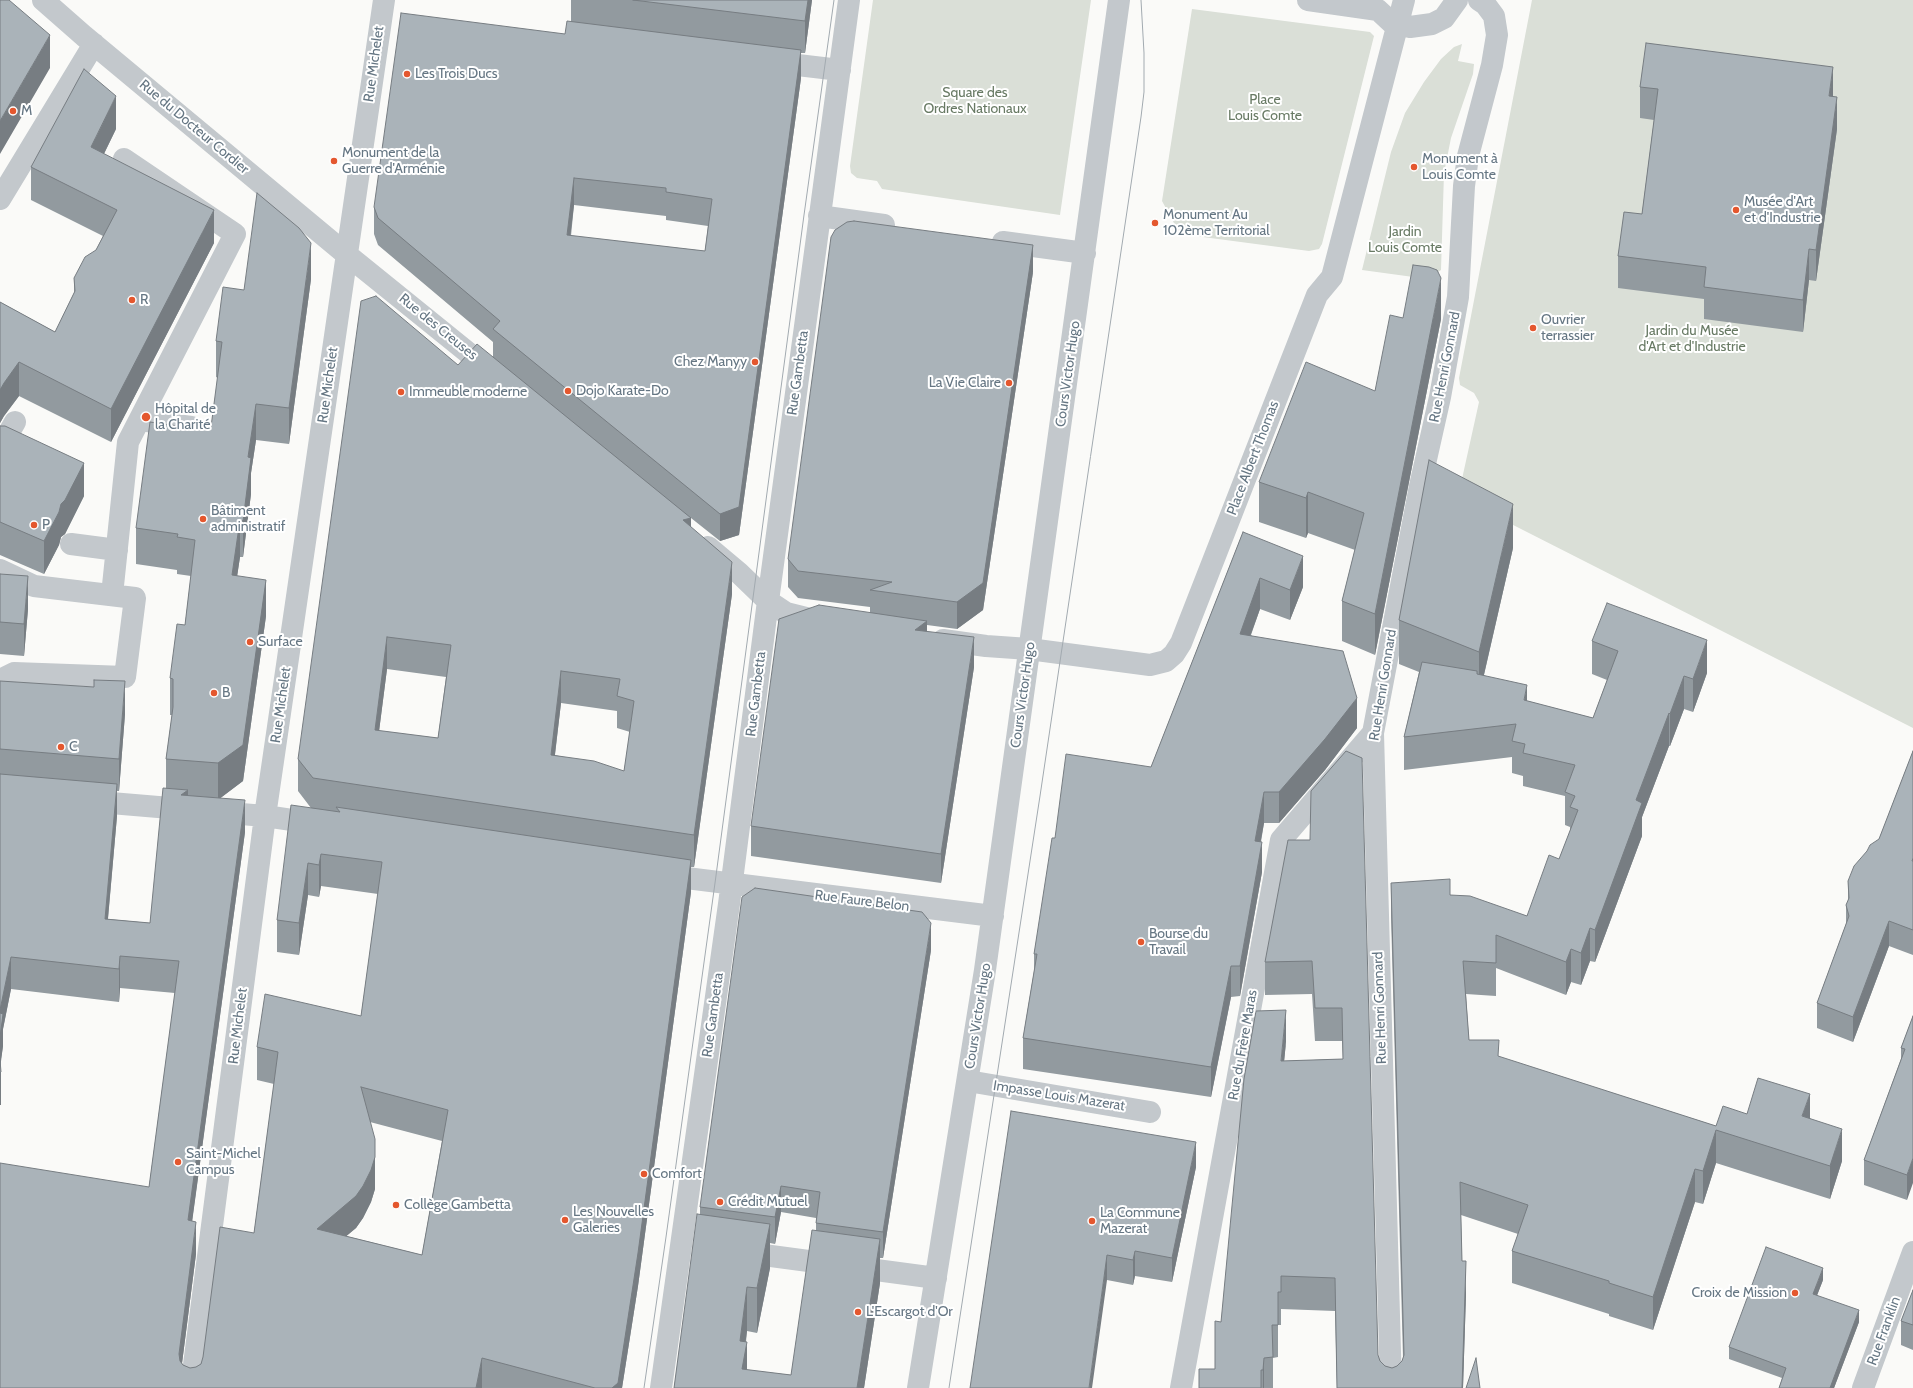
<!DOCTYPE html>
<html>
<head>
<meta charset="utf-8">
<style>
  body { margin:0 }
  canvas { display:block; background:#fafaf8 }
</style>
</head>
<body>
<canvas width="1913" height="1388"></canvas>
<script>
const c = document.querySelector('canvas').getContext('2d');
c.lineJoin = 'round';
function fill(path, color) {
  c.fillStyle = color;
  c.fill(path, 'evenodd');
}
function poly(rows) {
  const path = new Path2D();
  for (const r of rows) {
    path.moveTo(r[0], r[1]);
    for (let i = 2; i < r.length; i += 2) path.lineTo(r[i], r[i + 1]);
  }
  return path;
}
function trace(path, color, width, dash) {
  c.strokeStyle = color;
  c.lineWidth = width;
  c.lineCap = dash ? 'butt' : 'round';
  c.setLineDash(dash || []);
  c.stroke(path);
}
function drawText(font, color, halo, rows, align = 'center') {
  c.font = font + ' Cabin,sans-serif';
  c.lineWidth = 4;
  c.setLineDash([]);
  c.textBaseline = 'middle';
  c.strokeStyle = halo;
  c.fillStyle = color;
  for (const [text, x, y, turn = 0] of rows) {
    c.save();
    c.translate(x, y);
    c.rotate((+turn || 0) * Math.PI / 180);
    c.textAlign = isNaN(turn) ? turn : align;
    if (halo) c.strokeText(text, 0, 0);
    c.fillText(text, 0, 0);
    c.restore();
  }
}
fill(poly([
  [873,0,1091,0,1060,215,882,189,877,181,857,178,851,173,850,166],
  [1532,0,1913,0,1913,728,1458,497,1479,402,1474,393,1460,385,1459,378],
  [1192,9,1370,32,1374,36,1322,244,1319,249,1309,251,1180,234,1162,201],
  [1462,44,1458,61,1474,64,1473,74,1451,138,1444,173,1441,270,1428,279,1362,270,1391,152,1405,113,1424,82,1441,59,1454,47]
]), '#dadfd7');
trace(poly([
  [43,0,84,36,346,254,492,372],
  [1308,0,1378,10,1392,23,1410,27,1432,24,1444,18,1457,0],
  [772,62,840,70],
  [0,199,94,44],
  [819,216,884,225],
  [1003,242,1085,253],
  [140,420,191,427],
  [0,448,15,422],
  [71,544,117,550],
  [708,547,739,573,768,601,786,613,822,622],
  [0,570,34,586,135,598,125,677,14,673,0,680],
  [112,595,128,442,235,234,124,159],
  [943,640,986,646,1029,649,1150,665,1166,661,1174,654,1181,643,1317,295,1332,277,1404,0],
  [87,801,265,816,319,824],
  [662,875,993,916],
  [968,1081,1150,1112],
  [741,1252,936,1278],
  [191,1388,265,816,384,0],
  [661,1388,729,904,768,601,849,0],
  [918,1388,985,970,1119,0],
  [1181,1388,1281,840,1373,733],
  [1391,1388,1373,733,1420,486,1440,397,1458,297,1464,186,1468,156,1492,65,1497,35,1494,16,1485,4,1479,0],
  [1863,1388,1913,1252]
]), '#c3c8cc', 22);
trace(poly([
  [644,1388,666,1237,715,883,804,215,834,0],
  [949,1388,1040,796,1141,117,1144,92,1144,53,1141,0]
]), '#a2aab0', 1);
fill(poly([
  [571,0,812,0,805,53,801,53,801,78,739,535,720,541,691,518,691,527,732,594,694,867,691,867,691,892,638,1286,622,1388,0,1388,149,1187,175,993,120,988,119,1002,11,989,3,1029,3,1046,0,1065,1,1105,0,1105,0,681,125,714,119,791,117,791,117,816,108,919,150,923,166,788,166,759,172,715,170,715,170,678,185,625,191,576,177,574,177,570,136,564,136,528,192,428,211,427,218,378,216,377,216,341,244,290,311,279,289,444,256,440,251,473,251,494,243,557,240,557,237,576,266,616,243,781,220,798,245,832,192,1221,196,1254,182,1363,183,1365,190,1368,196,1367,201,1364,254,1233,274,1084,257,1080,257,1047,361,1016,378,894,321,886,319,897,308,895,299,955,277,952,277,920,311,808,298,791,298,759,458,365,493,357,493,342,378,245,374,234,374,207,565,34,571,22],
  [574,205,666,216,666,220,708,226,705,251,571,236],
  [387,669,446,677,438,738,379,731],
  [561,703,617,711,617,728,630,732,624,771,555,755],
  [370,1122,442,1141,422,1255,346,1236,356,1228,363,1218,371,1202,375,1189],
  [1640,87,1833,97,1837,129,1816,281,1809,280,1803,332,1704,319,1704,299,1618,288,1618,256,1642,214,1654,120,1640,118],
  [116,129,104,154,214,243,111,442,19,396,4,416,0,423,0,302,55,332,74,293,74,278,96,250,103,236,31,200,31,167],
  [1033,272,983,610,957,629,927,625,927,631,974,667,941,883,751,856,751,826,870,613,870,607,798,598,788,587,788,559],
  [1403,318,1441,319,1375,655,1342,641,1342,601,1355,550,1308,533,1306,538,1259,522,1259,482,1375,391],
  [0,426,84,496,65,534,61,537,59,545,44,574,0,555],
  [1243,532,1303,587,1290,620,1260,609,1251,635,1357,728,1325,770,1279,823,1264,823,1261,842,1262,872,1240,996,1231,997,1211,1097,1023,1069,1023,1038,1034,971,1034,954,1055,838,1151,767],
  [1513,548,1484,675,1527,701,1593,718,1607,680,1592,674,1592,641,1707,673,1693,712,1684,709,1670,746,1669,746,1642,817,1642,836,1595,962,1590,961,1581,985,1571,982,1566,995,1496,968,1496,996,1466,994,1469,1040,1499,1057,1716,1126,1747,1114,1810,1118,1842,1161,1830,1199,1716,1163,1703,1204,1695,1202,1653,1330,1609,1316,1609,1314,1512,1283,1512,1251,1518,1234,1461,1215,1462,1261,1466,1294,1463,1388,1337,1388,1335,1311,1281,1309,1281,1325,1278,1325,1278,1357,1273,1358,1273,1388,1199,1388,1215,1369,1221,1322,1286,1042,1284,1061,1343,1059,1342,1041,1315,1041,1312,994,1265,995,1265,962,1310,840,1346,751,1378,1355,1380,1361,1385,1366,1392,1368,1397,1366,1402,1361,1403,1358,1391,916,1391,883,1450,895,1527,916,1559,859,1570,831,1570,827,1565,825,1565,796,1523,786,1523,776,1512,773,1512,757,1404,770,1404,737,1419,672,1399,664,1399,620],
  [0,574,28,609,24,656,0,654],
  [1913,751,1913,955,1889,946,1853,1042,1817,1028,1817,1003,1846,924,1846,905,1848,901,1848,881,1879,839],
  [931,950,883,1258,880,1258,880,1283,864,1388,674,1388,700,1215,700,1207],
  [781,1212,816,1218,816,1230,791,1375,747,1370,746,1342,747,1331,757,1333,770,1268,770,1243,775,1244],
  [1913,1016,1907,1200,1864,1185,1864,1160,1901,1059,1901,1048],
  [1011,1111,1196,1167,1172,1282,1135,1276,1133,1285,1107,1280],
  [1823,1280,1817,1295,1859,1322,1834,1388,1779,1388,1782,1378,1729,1359,1729,1347],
  [1913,1290,1913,1350,1901,1345,1901,1321]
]), '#929a9f');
fill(poly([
  [808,0,812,0,805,53,805,21],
  [50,35,50,68,0,154,0,121],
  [801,50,801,78,739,535,720,541,720,514],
  [1833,67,1833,99,1829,96],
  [116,96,116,129,91,180,91,147],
  [1837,97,1837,129,1816,281,1816,250],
  [574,178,574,205,567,263,567,235],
  [214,210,214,243,111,442,111,409],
  [311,243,311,279,289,444,289,408],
  [1033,245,1033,272,983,610,957,629,957,602],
  [1809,249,1809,280,1803,332,1803,300],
  [1441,278,1441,319,1375,655,1375,614],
  [19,362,19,396,4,416,0,423,0,390,4,383],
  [256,404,256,440,251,473,251,494,243,557,243,521,248,457],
  [84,463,84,496,65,534,61,537,59,545,44,574,44,541,61,504],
  [1308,492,1308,533,1306,538,1306,498],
  [1513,504,1513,548,1479,696,1479,652],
  [691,518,691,550,683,520],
  [240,520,240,557,232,611,232,575],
  [1303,556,1303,587,1290,620,1290,590],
  [732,562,732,594,694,867,694,835],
  [28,576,28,609,24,656,24,624],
  [1260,578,1260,609,1240,664,1240,634],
  [266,580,266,616,243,781,218,800,218,763],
  [927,621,927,650,915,630],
  [387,637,387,669,375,763,375,730],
  [974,637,974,667,941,883,941,854],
  [1707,640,1707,673,1693,712,1693,679],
  [561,671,561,703,551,787,551,755],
  [1684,676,1684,709,1670,746,1670,714],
  [125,681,125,714,119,791,119,759],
  [1527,685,1527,718,1524,700],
  [1357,698,1357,728,1325,770,1279,823,1279,792],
  [1669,713,1669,746,1642,817,1642,836,1595,962,1595,930,1636,800],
  [117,784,117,816,105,951,105,919],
  [188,790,188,822,181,795],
  [1264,792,1264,823,1255,872,1255,841],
  [245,800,245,832,188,1252,188,1220],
  [1262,842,1262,872,1240,996,1240,966],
  [321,854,321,886,319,897,319,865],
  [691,860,691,892,638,1286,622,1388,612,1388],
  [308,863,308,895,299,955,299,923],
  [1889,921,1889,946,1853,1042,1853,1017],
  [931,923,931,950,883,1258,883,1232],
  [1590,928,1590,961,1581,985,1581,953],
  [1571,949,1571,982,1566,995,1566,962],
  [120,956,120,988,119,1002,119,969],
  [11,957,11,989,3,1029,3,1046,0,1069,0,1010],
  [1231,966,1231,997,1211,1097,1211,1067],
  [1286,1010,1286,1042,1281,1094,1281,1061],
  [1,1072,1,1105,0,1105,0,1073],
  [1810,1094,1810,1127,1802,1116],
  [1842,1129,1842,1161,1830,1199,1830,1166],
  [1716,1130,1716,1163,1703,1204,1703,1171],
  [1196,1142,1196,1167,1172,1282,1172,1258],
  [375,1157,375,1189,371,1202,363,1218,356,1228,317,1261,317,1229],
  [1913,1158,1913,1183,1907,1200,1907,1175],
  [1695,1169,1695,1202,1653,1330,1653,1297],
  [781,1186,781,1212,775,1244,775,1217],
  [196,1222,196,1254,179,1387,179,1354],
  [770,1224,770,1268,757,1333,757,1288],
  [880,1239,880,1283,864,1388,857,1388],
  [1135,1251,1135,1276,1133,1285,1133,1260],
  [1107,1255,1107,1280,1092,1388,1089,1388],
  [1466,1261,1466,1294,1463,1388,1462,1388],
  [1823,1268,1823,1280,1813,1306,1813,1294],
  [747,1287,747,1331,742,1367,747,1342,747,1387,742,1388,740,1341],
  [1859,1310,1859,1322,1834,1388,1830,1388],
  [482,1358,482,1388,476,1388],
  [1264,1358,1264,1388,1263,1388,1263,1370]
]), '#777d82');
const building = poly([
  [0,0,9,0,50,35,0,121,0,0],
  [633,0,808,0,805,21,633,0],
  [401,13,565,34,567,21,801,50,739,507,720,514,493,329,500,321,378,218,374,207,401,13],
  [574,178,666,188,666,192,712,199,705,251,567,235,574,178],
  [1646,43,1833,67,1829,96,1837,97,1816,250,1809,249,1803,300,1704,287,1706,267,1618,256,1624,212,1642,214,1658,89,1640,87,1646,43],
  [84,69,116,96,91,147,214,210,111,409,19,362,4,383,0,390,0,302,55,332,75,291,74,278,85,257,96,250,117,210,31,167,84,69],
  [257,193,299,228,311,243,289,408,256,404,248,457,251,458,243,521,240,520,232,575,266,580,243,745,218,763,166,759,173,707,173,679,170,678,177,624,185,625,195,540,177,537,178,534,136,528,150,422,192,428,192,424,211,427,222,342,216,341,223,287,244,290,257,193],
  [854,221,1033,245,983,583,957,602,870,590,892,582,798,571,788,559,831,237,835,230,847,222,854,221],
  [1413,265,1429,267,1437,270,1441,278,1375,614,1342,601,1364,513,1308,492,1306,498,1259,482,1306,362,1375,391,1390,315,1403,318,1413,265],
  [376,296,458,365,477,344,691,518,683,520,732,562,694,835,313,778,298,759,361,301,376,296],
  [387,637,451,645,438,738,375,730,387,637],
  [561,671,620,679,617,696,634,701,624,771,594,761,551,755,561,671],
  [0,426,5,426,84,463,65,500,61,504,59,512,44,541,0,522,0,426],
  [1429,460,1513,504,1479,652,1399,620,1429,460],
  [1243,532,1303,556,1290,590,1260,578,1240,634,1343,651,1357,698,1325,739,1279,792,1264,792,1255,841,1262,842,1240,966,1231,966,1211,1067,1023,1038,1037,954,1034,954,1052,838,1055,838,1066,754,1151,767,1243,532],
  [0,574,28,576,24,624,0,622,0,574],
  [1607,603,1707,640,1693,679,1684,676,1670,714,1669,713,1636,800,1642,803,1595,930,1590,928,1581,953,1571,949,1566,962,1496,935,1496,963,1463,961,1469,1040,1499,1040,1498,1056,1716,1126,1723,1106,1747,1114,1758,1078,1810,1094,1802,1116,1842,1129,1830,1166,1716,1130,1703,1171,1695,1169,1653,1297,1609,1283,1609,1281,1512,1251,1528,1205,1460,1182,1462,1261,1466,1261,1462,1388,1337,1388,1335,1278,1281,1276,1281,1292,1278,1292,1278,1325,1272,1325,1273,1357,1264,1358,1263,1370,1261,1370,1261,1388,1199,1388,1199,1369,1215,1369,1215,1321,1221,1322,1244,1079,1256,1011,1286,1010,1281,1061,1343,1059,1342,1008,1315,1008,1312,961,1265,962,1288,840,1310,840,1311,791,1346,751,1362,758,1378,1355,1380,1361,1385,1366,1392,1368,1397,1366,1402,1361,1404,1355,1391,883,1450,879,1450,895,1470,896,1527,916,1549,855,1559,859,1578,810,1570,807,1575,796,1565,792,1575,765,1523,753,1525,744,1512,741,1516,724,1404,737,1422,662,1477,671,1477,674,1527,685,1524,700,1593,718,1618,651,1592,641,1607,603],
  [819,605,927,621,915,630,974,637,941,854,751,826,779,619,819,605],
  [94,680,125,681,119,759,0,749,0,681,94,687,94,680],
  [1913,751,1913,858,1912,861,1913,861,1913,930,1889,921,1853,1017,1817,1003,1849,916,1846,905,1849,898,1848,881,1854,866,1867,851,1870,845,1879,839,1913,751],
  [0,774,117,784,105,919,150,923,163,788,188,790,181,795,245,800,188,1220,196,1222,179,1354,180,1361,183,1365,190,1368,196,1367,201,1364,203,1357,220,1227,254,1233,278,1052,257,1047,265,994,361,1016,382,862,321,854,319,865,308,863,299,923,277,920,291,805,340,812,336,807,691,860,638,1253,618,1383,612,1388,595,1388,482,1358,476,1388,0,1388,0,1163,149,1187,179,961,120,956,119,969,11,957,0,1010,0,774],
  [361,1087,448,1110,422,1255,317,1229,356,1196,363,1186,371,1170,375,1157,375,1139,361,1087],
  [755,888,922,912,931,923,883,1232,816,1223,820,1192,781,1186,775,1217,700,1207,742,897,755,888],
  [0,1013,3,1014,0,1037,0,1013],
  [1913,1016,1913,1158,1907,1175,1864,1160,1905,1049,1901,1048,1913,1016],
  [0,1060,1,1072,0,1073,0,1060],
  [1011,1111,1196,1142,1172,1258,1135,1251,1133,1260,1107,1255,1089,1388,970,1388,1011,1111],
  [697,1214,770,1224,757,1288,747,1287,740,1341,747,1342,742,1369,791,1375,812,1230,880,1239,857,1388,674,1388,697,1214],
  [1766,1247,1823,1268,1813,1294,1859,1310,1830,1388,1779,1388,1786,1368,1729,1347,1766,1247],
  [1913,1290,1913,1325,1901,1321,1913,1290],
  [1476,1358,1480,1388,1466,1388,1476,1358]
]);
fill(building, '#aab3b9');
trace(building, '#777d82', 1);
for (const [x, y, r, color] of [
  [407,74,4,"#e4572e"],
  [13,111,4,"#e4572e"],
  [334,161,4,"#e4572e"],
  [1414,167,4,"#e4572e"],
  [1736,210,4,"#e4572e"],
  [1155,223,4,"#e4572e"],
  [132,300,4,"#e4572e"],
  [1533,328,4,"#e4572e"],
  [755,362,4,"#e4572e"],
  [1009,383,4,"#e4572e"],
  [568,391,4,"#e4572e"],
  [401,392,4,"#e4572e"],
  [146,417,5,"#e4572e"],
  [203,519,4,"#e4572e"],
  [34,525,4,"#e4572e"],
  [250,642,4,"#e4572e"],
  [214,693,4,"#e4572e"],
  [61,747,4,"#e4572e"],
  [1141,942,4,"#e4572e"],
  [178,1162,4,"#e4572e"],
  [644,1174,4,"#e4572e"],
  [720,1202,4,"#e4572e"],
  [396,1205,4,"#e4572e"],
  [565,1220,4,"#e4572e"],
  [1092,1221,4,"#e4572e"],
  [1795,1293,4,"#e4572e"],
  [858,1312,4,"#e4572e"]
]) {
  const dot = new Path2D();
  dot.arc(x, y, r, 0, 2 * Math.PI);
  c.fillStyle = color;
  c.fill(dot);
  trace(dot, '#fff', 1.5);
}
drawText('14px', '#657683', '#fff', [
  ["Rue Michelet",374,64,-82],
  ["Rue du Docteur Cordier",194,127,40],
  ["Rue des Creuses",438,327,39],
  ["Rue Henri Gonnard",1445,367,-79],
  ["Rue Gambetta",798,373,-82],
  ["Cours Victor Hugo",1068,374,-82],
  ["Rue Michelet",328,385,-82],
  ["Place Albert Thomas",1253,458,-69],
  ["Rue Henri Gonnard",1383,685,-81],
  ["Rue Gambetta",756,694,-83],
  ["Cours Victor Hugo",1023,695,-82],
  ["Rue Michelet",281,705,-82],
  ["Rue Faure Belon",862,901,7],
  ["Rue Henri Gonnard",1380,1008,-92],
  ["Rue Gambetta",713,1015,-82],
  ["Cours Victor Hugo",978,1016,-81],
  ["Rue Michelet",238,1026,-83],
  ["Rue du Frère Maras",1243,1045,-80],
  ["Impasse Louis Mazerat",1059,1096,9],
  ["Rue Franklin",1884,1331,-70]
]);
drawText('14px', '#657683', '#fff', [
  ["Les Trois Ducs",415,74],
  ["M",21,111],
  ["Monument de la",342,153],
  ["Guerre d'Arménie",342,169],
  ["Monument à",1422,159],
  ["Louis Comte",1422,175],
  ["Musée d'Art",1744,202],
  ["et d'Industrie",1744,218],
  ["Monument Au",1163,215],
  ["102ème Territorial",1163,231],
  ["R",140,300],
  ["Ouvrier",1541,320],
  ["terrassier",1541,336],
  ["Chez Manyy",747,362,"right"],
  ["La Vie Claire",1001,383,"right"],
  ["Dojo Karate-Do",576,391],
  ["Immeuble moderne",409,392],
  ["Hôpital de",155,409],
  ["la Charité",155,425],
  ["Bâtiment",211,511],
  ["administratif",211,527],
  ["P",42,525],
  ["Surface",258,642],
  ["B",222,693],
  ["C",69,747],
  ["Bourse du",1149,934],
  ["Travail",1149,950],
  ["Saint-Michel",186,1154],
  ["Campus",186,1170],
  ["Comfort",652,1174],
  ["Crédit Mutuel",728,1202],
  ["Collège Gambetta",404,1205],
  ["Les Nouvelles",573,1212],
  ["Galeries",573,1228],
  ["La Commune",1100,1213],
  ["Mazerat",1100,1229],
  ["Croix de Mission",1787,1293,"right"],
  ["L'Escargot d'Or",866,1312]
], 'left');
drawText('14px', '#687a64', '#fff', [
  ["Square des",975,93],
  ["Ordres Nationaux",975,109],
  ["Place",1265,100],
  ["Louis Comte",1265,116],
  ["Jardin",1405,232],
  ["Louis Comte",1405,248],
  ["Jardin du Musée",1692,331],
  ["d'Art et d'Industrie",1692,347]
]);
</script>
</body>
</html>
